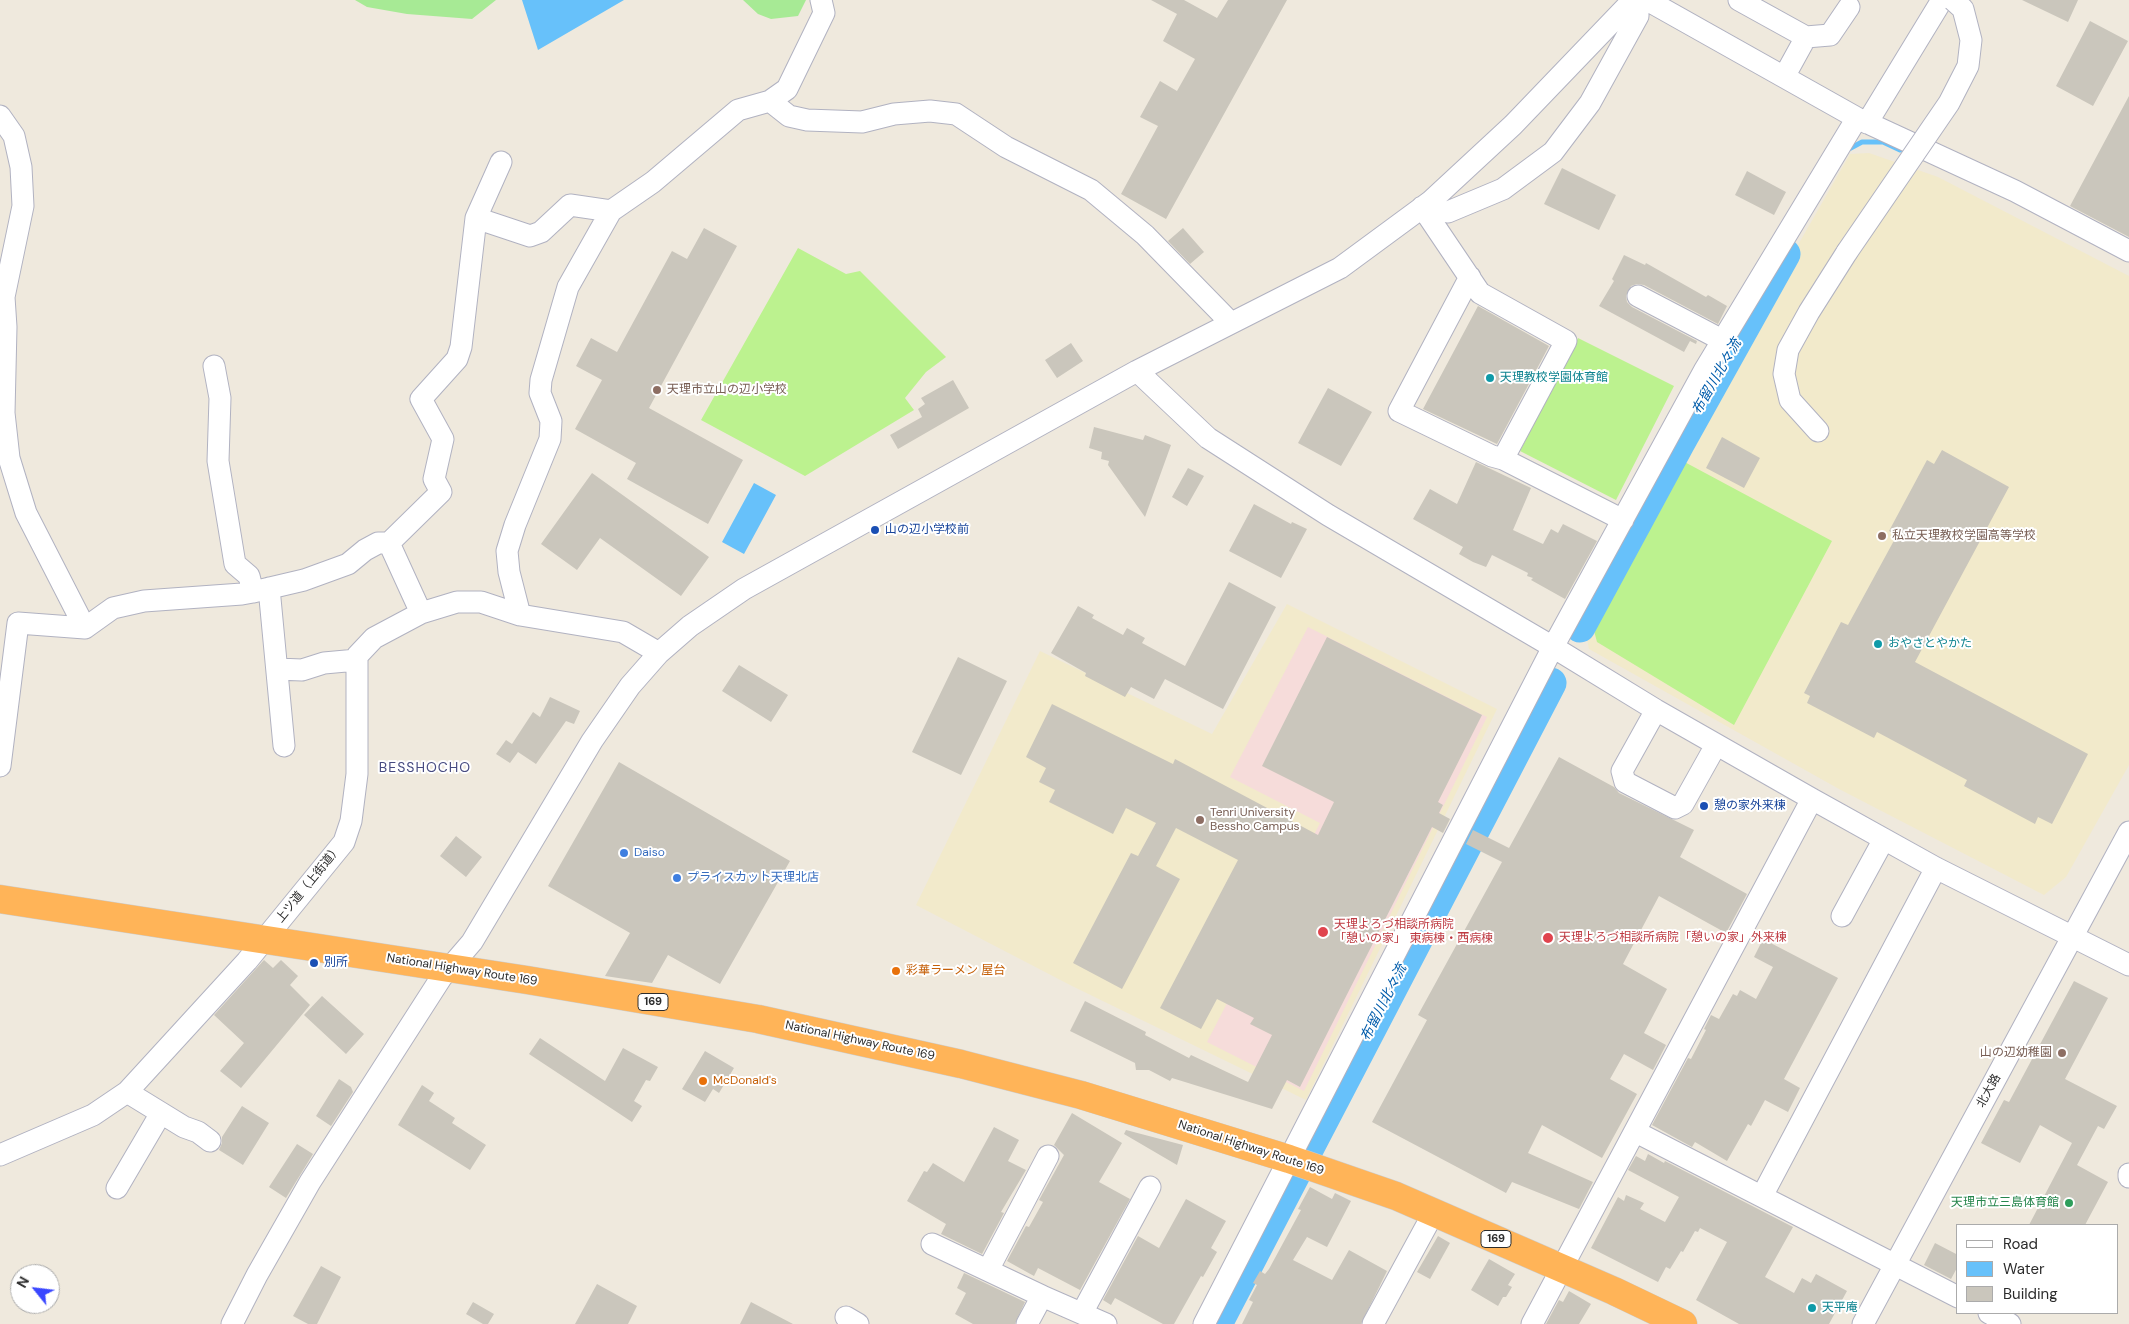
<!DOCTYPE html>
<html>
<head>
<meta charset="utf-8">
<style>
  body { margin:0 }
  #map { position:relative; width:2129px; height:1324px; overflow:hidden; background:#efe9dd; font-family:"DM Sans",sans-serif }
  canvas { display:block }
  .legend { position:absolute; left:1956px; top:1224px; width:162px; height:90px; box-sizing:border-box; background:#fff; border:1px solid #ababab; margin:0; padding:6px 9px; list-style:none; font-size:15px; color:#2c2c2c }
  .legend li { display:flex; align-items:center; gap:10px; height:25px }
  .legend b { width:25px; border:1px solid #ababab }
  .north { position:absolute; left:10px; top:1264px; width:50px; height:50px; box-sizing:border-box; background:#fff; border:1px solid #ababab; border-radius:50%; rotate:299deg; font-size:14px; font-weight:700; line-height:20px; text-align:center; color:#2c2c2c }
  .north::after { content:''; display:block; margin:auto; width:18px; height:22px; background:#3a47ff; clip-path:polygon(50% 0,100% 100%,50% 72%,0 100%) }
</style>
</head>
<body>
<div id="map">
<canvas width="2129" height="1324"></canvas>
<ul class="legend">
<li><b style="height:6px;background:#fff"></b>Road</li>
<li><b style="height:14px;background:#67c1fa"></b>Water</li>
<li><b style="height:14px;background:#cac6bc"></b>Building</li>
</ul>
<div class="north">N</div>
</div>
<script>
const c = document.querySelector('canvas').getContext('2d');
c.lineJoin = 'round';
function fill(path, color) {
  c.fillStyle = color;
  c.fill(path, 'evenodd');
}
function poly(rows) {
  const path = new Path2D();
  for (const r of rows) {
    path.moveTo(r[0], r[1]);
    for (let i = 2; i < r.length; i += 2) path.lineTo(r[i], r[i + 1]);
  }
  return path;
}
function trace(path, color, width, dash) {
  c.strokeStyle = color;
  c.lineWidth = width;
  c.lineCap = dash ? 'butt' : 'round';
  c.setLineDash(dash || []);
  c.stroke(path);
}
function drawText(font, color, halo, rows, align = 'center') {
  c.font = font + ' "DM Sans","Noto Sans JP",sans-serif';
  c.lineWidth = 4;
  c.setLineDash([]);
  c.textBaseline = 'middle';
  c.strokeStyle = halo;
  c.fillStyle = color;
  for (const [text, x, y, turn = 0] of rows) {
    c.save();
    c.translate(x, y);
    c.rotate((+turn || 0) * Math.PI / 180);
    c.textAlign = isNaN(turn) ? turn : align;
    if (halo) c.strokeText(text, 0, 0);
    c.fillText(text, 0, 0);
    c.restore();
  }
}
fill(poly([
  [1869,153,1938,177,2129,276,2129,765,2066,877,2044,895,1839,789,1589,649,1585,628,1684,444,1850,154],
  [1287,604,1497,709,1306,1100,1072,986,916,905,1040,651,1212,734]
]), '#f2eacb');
fill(poly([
  [1308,627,1487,717,1304,1091,1207,1042,1320,823,1230,777]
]), '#f6dcda');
fill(poly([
  [355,0,496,0,472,19,407,14,367,7],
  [743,0,806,0,798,16,771,19,758,14]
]), '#a7ea95');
fill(poly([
  [798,248,846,274,860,271,946,357,926,372,905,398,914,410,805,476,701,420],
  [1578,338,1674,386,1616,500,1520,451],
  [1679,459,1832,541,1734,725,1597,642,1593,627]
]), '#bcf28f');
fill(poly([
  [522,0,624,0,538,50],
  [754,483,776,495,744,554,722,542]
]), '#67c1fa');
trace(poly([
  [1847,150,1862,142,1883,142,1900,150]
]), '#67c1fa', 5);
trace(poly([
  [1580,627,1679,444,1785,254],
  [1217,1324,1551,683]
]), '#67c1fa', 31);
fill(poly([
  [1151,0,1184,0,1217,18,1228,0,1287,0,1166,219,1121,194,1158,126,1140,117,1160,81,1177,91,1195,59,1163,41,1177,14],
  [2022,0,2078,0,2068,22],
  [2090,21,2128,41,2093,106,2056,86],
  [2129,96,2129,237,2070,206],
  [1562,168,1616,195,1599,230,1544,204],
  [1747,171,1786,192,1774,215,1735,195],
  [704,228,737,246,649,408,743,460,708,524,627,479,636,463,575,429,602,380,576,366,591,338,617,352,672,251,687,259],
  [1183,228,1204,252,1190,264,1168,241],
  [1624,255,1645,265,1646,263,1706,297,1708,295,1727,306,1718,324,1644,285,1637,284,1631,286,1626,296,1627,302,1632,307,1697,341,1696,344,1690,341,1684,352,1599,306,1614,281,1612,279],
  [1478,306,1549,346,1497,444,1423,409],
  [1071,343,1083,361,1057,378,1045,360],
  [953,380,969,408,898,449,890,435,922,417,918,409,925,404,921,398],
  [1328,388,1372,412,1341,466,1298,443],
  [1094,427,1143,440,1145,435,1171,445,1145,517,1108,465,1109,461,1101,459,1102,452,1089,448],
  [1722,437,1760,458,1744,488,1706,468],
  [1942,450,2009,487,1915,662,2088,754,2052,824,2038,817,2035,824,1964,786,1967,780,1877,732,1874,738,1807,703,1810,696,1804,693,1841,622,1848,625,1897,535,1889,531,1927,460,1934,464],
  [1476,462,1531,488,1513,530,1543,544,1551,529,1558,533,1563,524,1597,541,1565,599,1531,580,1533,578,1527,576,1528,573,1492,555,1486,567,1473,562,1459,554,1463,547,1413,519,1430,489,1457,504],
  [1188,468,1204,476,1187,506,1172,497],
  [592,473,709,557,681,596,600,538,577,570,541,544],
  [1254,504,1291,524,1292,522,1307,529,1281,578,1229,551],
  [1229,582,1276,607,1223,709,1165,679,1154,699,1131,687,1125,697,1085,676,1086,673,1051,653,1078,606,1094,615,1092,618,1123,635,1127,628,1145,638,1142,643,1185,666],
  [1327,637,1482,715,1438,802,1443,805,1439,813,1450,819,1443,833,1432,827,1300,1087,1287,1080,1272,1109,1172,1078,1170,1081,1149,1070,1136,1070,1135,1063,1070,1031,1085,1001,1146,1032,1145,1035,1189,1058,1191,1055,1248,1082,1272,1035,1250,1024,1254,1018,1217,999,1201,1029,1160,1008,1238,860,1176,828,1156,866,1180,879,1122,989,1073,963,1131,853,1138,856,1156,823,1126,808,1113,834,1049,802,1055,790,1039,782,1046,768,1026,757,1052,704,1173,764,1175,759,1318,835,1334,802,1262,766],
  [958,657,1007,681,961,775,912,752],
  [739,665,788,695,771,722,722,691],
  [550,697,580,711,574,724,566,721,536,764,518,752,510,763,496,754,506,740,512,744,533,712,540,717],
  [1559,757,1614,787,1619,793,1694,830,1680,857,1747,894,1726,933,1659,896,1623,964,1667,989,1644,1033,1666,1045,1653,1070,1624,1054,1610,1079,1637,1094,1602,1158,1542,1125,1528,1153,1593,1182,1579,1209,1512,1182,1506,1193,1372,1122,1427,1020,1418,1015,1502,862,1466,844,1473,830,1509,848],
  [619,762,790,861,720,984,668,955,652,983,605,976,630,933,548,886],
  [456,836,482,857,466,877,440,856],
  [1763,939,1838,978,1784,1079,1800,1088,1788,1112,1765,1100,1751,1126,1748,1124,1727,1161,1695,1142,1692,1147,1652,1125,1688,1058,1691,1059,1706,1030,1704,1029,1711,1015,1719,1019,1733,994,1737,996,1740,990,1756,999,1773,967,1754,957],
  [264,960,273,968,281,960,298,976,290,985,310,1005,241,1088,220,1071,244,1043,214,1015],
  [2074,981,2108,998,2065,1079,2117,1106,2104,1129,2098,1126,2077,1165,2108,1182,2085,1225,2029,1225,2072,1143,2040,1125,2020,1163,1981,1143,2004,1100,2009,1102],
  [322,996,364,1034,346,1054,304,1015],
  [540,1038,605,1081,623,1048,658,1067,650,1081,646,1080,634,1101,642,1106,632,1122,529,1054],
  [705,1051,734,1068,719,1093,713,1089,705,1102,682,1089],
  [339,1079,351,1087,353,1092,331,1126,316,1116],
  [422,1085,434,1093,429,1101,455,1118,452,1123,486,1145,470,1170,398,1125],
  [242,1106,269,1123,243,1165,219,1150,222,1143,222,1137],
  [1072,1113,1122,1143,1099,1182,1130,1199,1080,1290,1038,1268,1034,1276,1007,1261,1026,1226,1029,1227,1043,1202,1039,1200,1064,1155,1054,1145],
  [994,1127,1019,1140,1008,1161,1026,1170,1001,1212,1004,1213,982,1254,941,1234,946,1224,907,1201,924,1171,927,1172,933,1163,964,1182],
  [1126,1130,1183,1145,1177,1165,1124,1134],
  [297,1144,313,1154,286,1198,269,1187],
  [1648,1154,1664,1163,1665,1161,1793,1227,1765,1277,1794,1293,1802,1278,1811,1283,1816,1274,1847,1291,1829,1324,1739,1324,1696,1300,1727,1242,1700,1228,1698,1232,1695,1231,1683,1252,1681,1251,1670,1269,1666,1267,1658,1282,1591,1248,1618,1197,1624,1201,1626,1195,1644,1203,1640,1209,1665,1222,1679,1197,1628,1170,1636,1156,1645,1161],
  [1310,1187,1332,1199,1335,1193,1351,1201,1327,1247,1307,1237,1293,1260,1332,1280,1349,1250,1387,1271,1361,1324,1242,1324,1253,1302,1249,1300,1257,1285,1253,1283,1260,1271,1265,1274,1269,1269,1301,1210,1298,1209],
  [1186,1199,1226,1221,1211,1248,1217,1252,1203,1277,1201,1276,1174,1324,1163,1324,1115,1298,1111,1305,1103,1300,1138,1236,1159,1248],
  [1438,1236,1450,1243,1430,1279,1417,1272],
  [1935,1243,1958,1255,1958,1266,1951,1279,1924,1265],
  [1489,1259,1515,1274,1508,1285,1512,1287,1506,1297,1503,1297,1498,1306,1471,1290],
  [321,1266,341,1277,317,1324,308,1324,293,1316],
  [964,1273,1025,1302,1015,1324,973,1324,955,1314,966,1293,957,1288],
  [597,1284,637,1306,628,1324,575,1324],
  [1569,1291,1591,1304,1579,1324,1546,1324,1559,1300,1563,1302],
  [473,1302,494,1314,488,1324,483,1324,466,1314],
  [751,1302,793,1324,740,1324]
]), '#cac6bc');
const minor = poly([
  [1647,0,1857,118,2015,191,2129,251],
  [1739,0,1806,37,1830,35,1849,7],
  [1784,77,1806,37],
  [770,101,789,116,807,120,862,122,894,114,930,111,956,114,1006,147,1091,190,1145,235,1230,322],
  [0,116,14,136,21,167,23,206,4,297,6,327,4,413,9,458,26,513,85,628],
  [1867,123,1942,0],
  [1422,207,1480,293,1566,341,1503,459,1623,520],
  [1422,207,1448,212,1503,189,1553,152,1590,103,1638,16,1638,0],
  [476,218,530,236,541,232,570,205,611,211],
  [1470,277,1399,411,1492,456,1503,459],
  [1638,296,1722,340],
  [214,366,220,398,218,461,235,564,249,576,253,592],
  [1137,371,1208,438,1328,515,1553,647,1656,710,1812,799,1936,868,2129,965],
  [1818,431,1790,400,1784,374,1788,350,1809,312,1847,252],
  [389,543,441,492,434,479,443,439,421,399,457,359,461,347,476,218,501,162],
  [269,588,284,746],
  [520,615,509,572,507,551,515,525,550,439,551,421,540,393,541,380,568,287,611,211,653,182,738,110,770,101,787,89,824,13,821,0],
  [277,669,302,670,324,663,357,660],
  [1656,710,1622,771,1625,782,1675,808,1683,804,1716,745],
  [0,766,18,623,85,628,113,608,144,601,242,594,253,592,304,580,348,564,365,550,378,543,389,543,421,613],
  [1842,916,1884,839],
  [127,1092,184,1127,198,1132,210,1141],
  [1636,1132,1958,1297],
  [0,1155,93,1115,127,1092,247,961,344,842,351,821,357,774,357,656,374,638,421,613,457,602,481,602,520,615,623,632,659,653],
  [2129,1174,2129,1177],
  [117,1188,161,1113],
  [1762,1196,1936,868],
  [932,1244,1042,1296],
  [988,1270,1048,1156],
  [1082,1313,1150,1187],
  [1989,1313,2010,1324],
  [846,1317,858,1324],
  [232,1324,257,1275,310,1182,441,978,472,942,592,741,630,686,659,653,690,626,744,589,1137,371,1340,268,1431,201,1513,125,1633,0],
  [1027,1324,1042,1296,1106,1324],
  [1204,1324,1553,647,1704,371,1857,118],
  [1373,1324,1434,1212],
  [1532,1324,1812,799],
  [1863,1324,2129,832]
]);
const highway = poly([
  [0,899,527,980,758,1019,961,1064,1081,1095,1289,1159,1396,1196,1614,1291,1683,1324]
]);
trace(minor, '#b1b2c1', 23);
trace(highway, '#ccc', 29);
trace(minor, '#fff', 21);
trace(highway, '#ffb458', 28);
const minorBridge = poly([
  [1847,252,1949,103,1968,66,1971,40,1963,9,1953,0]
]);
trace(minorBridge, '#b1b2c1', 23, []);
trace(minorBridge, '#fff', 21);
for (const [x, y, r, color] of [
  [1490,378,5,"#0f9aa8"],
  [657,390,5,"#8d6e63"],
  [875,530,5,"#1a4fb4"],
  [1882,536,5,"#8d6e63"],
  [1878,644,5,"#0f9aa8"],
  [1704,806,5,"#1a4fb4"],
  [1200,820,5,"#8d6e63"],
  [624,853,5,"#3f7fe0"],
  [677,878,5,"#3f7fe0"],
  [1323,932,6,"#e0444e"],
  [1548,938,6,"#e0444e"],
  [314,963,5,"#1a4fb4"],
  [896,971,5,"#e8710a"],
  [2062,1053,5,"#8d6e63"],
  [703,1081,5,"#e8710a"],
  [2069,1203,5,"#2e9e5b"],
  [1812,1308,5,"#0f9aa8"]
]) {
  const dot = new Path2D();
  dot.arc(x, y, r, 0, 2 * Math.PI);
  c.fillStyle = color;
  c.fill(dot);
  trace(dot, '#fff', 2);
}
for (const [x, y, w] of [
  [653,1002,30],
  [1496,1239,30]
]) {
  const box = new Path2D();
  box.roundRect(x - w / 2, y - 8.5, w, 17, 4);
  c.fillStyle = '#fff';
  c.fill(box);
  trace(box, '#2c2c2c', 1);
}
drawText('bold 11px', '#2c2c2c', null, [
  ["169",653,1002],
  ["169",1496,1239]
]);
drawText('12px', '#0d838f', '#fff', [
  ["天理教校学園体育館",1500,378],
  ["おやさとやかた",1888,644],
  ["天平庵",1822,1308]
], 'left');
drawText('12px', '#785e54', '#fff', [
  ["天理市立山の辺小学校",667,390],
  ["私立天理教校学園高等学校",1892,536],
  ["Tenri University",1210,813],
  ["Bessho Campus",1210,827],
  ["山の辺幼稚園",2052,1053,"right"]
], 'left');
drawText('12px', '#164399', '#fff', [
  ["山の辺小学校前",885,530],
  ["憩の家外来棟",1714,806],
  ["別所",324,963]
], 'left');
drawText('12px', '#366cbe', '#fff', [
  ["Daiso",634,853],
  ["プライスカット天理北店",687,878]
], 'left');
drawText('12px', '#2c2c2c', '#fff', [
  ["上ツ道（上街道）",309,884,-51],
  ["National Highway Route 169",462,970,9],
  ["National Highway Route 169",860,1041,12],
  ["北大路",1989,1091,-61],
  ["National Highway Route 169",1251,1148,18]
]);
drawText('12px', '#be3a42', '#fff', [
  ["天理よろづ相談所病院",1334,925],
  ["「憩いの家」 東病棟・西病棟",1334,939],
  ["天理よろづ相談所病院「憩いの家」外来棟",1559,938]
], 'left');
drawText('12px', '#c56008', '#fff', [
  ["彩華ラーメン 屋台",906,971],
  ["McDonald's",713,1081]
], 'left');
drawText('12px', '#27864d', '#fff', [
  ["天理市立三島体育館",2059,1203]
], 'right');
drawText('italic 14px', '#015cab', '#fff', [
  ["布留川北々流",1717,377,-60],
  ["布留川北々流",1384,1003,-63]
]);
c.letterSpacing = '1px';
drawText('14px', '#474b81', '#fff', [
  ["BESSHOCHO",425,768]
]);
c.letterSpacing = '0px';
</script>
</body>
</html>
